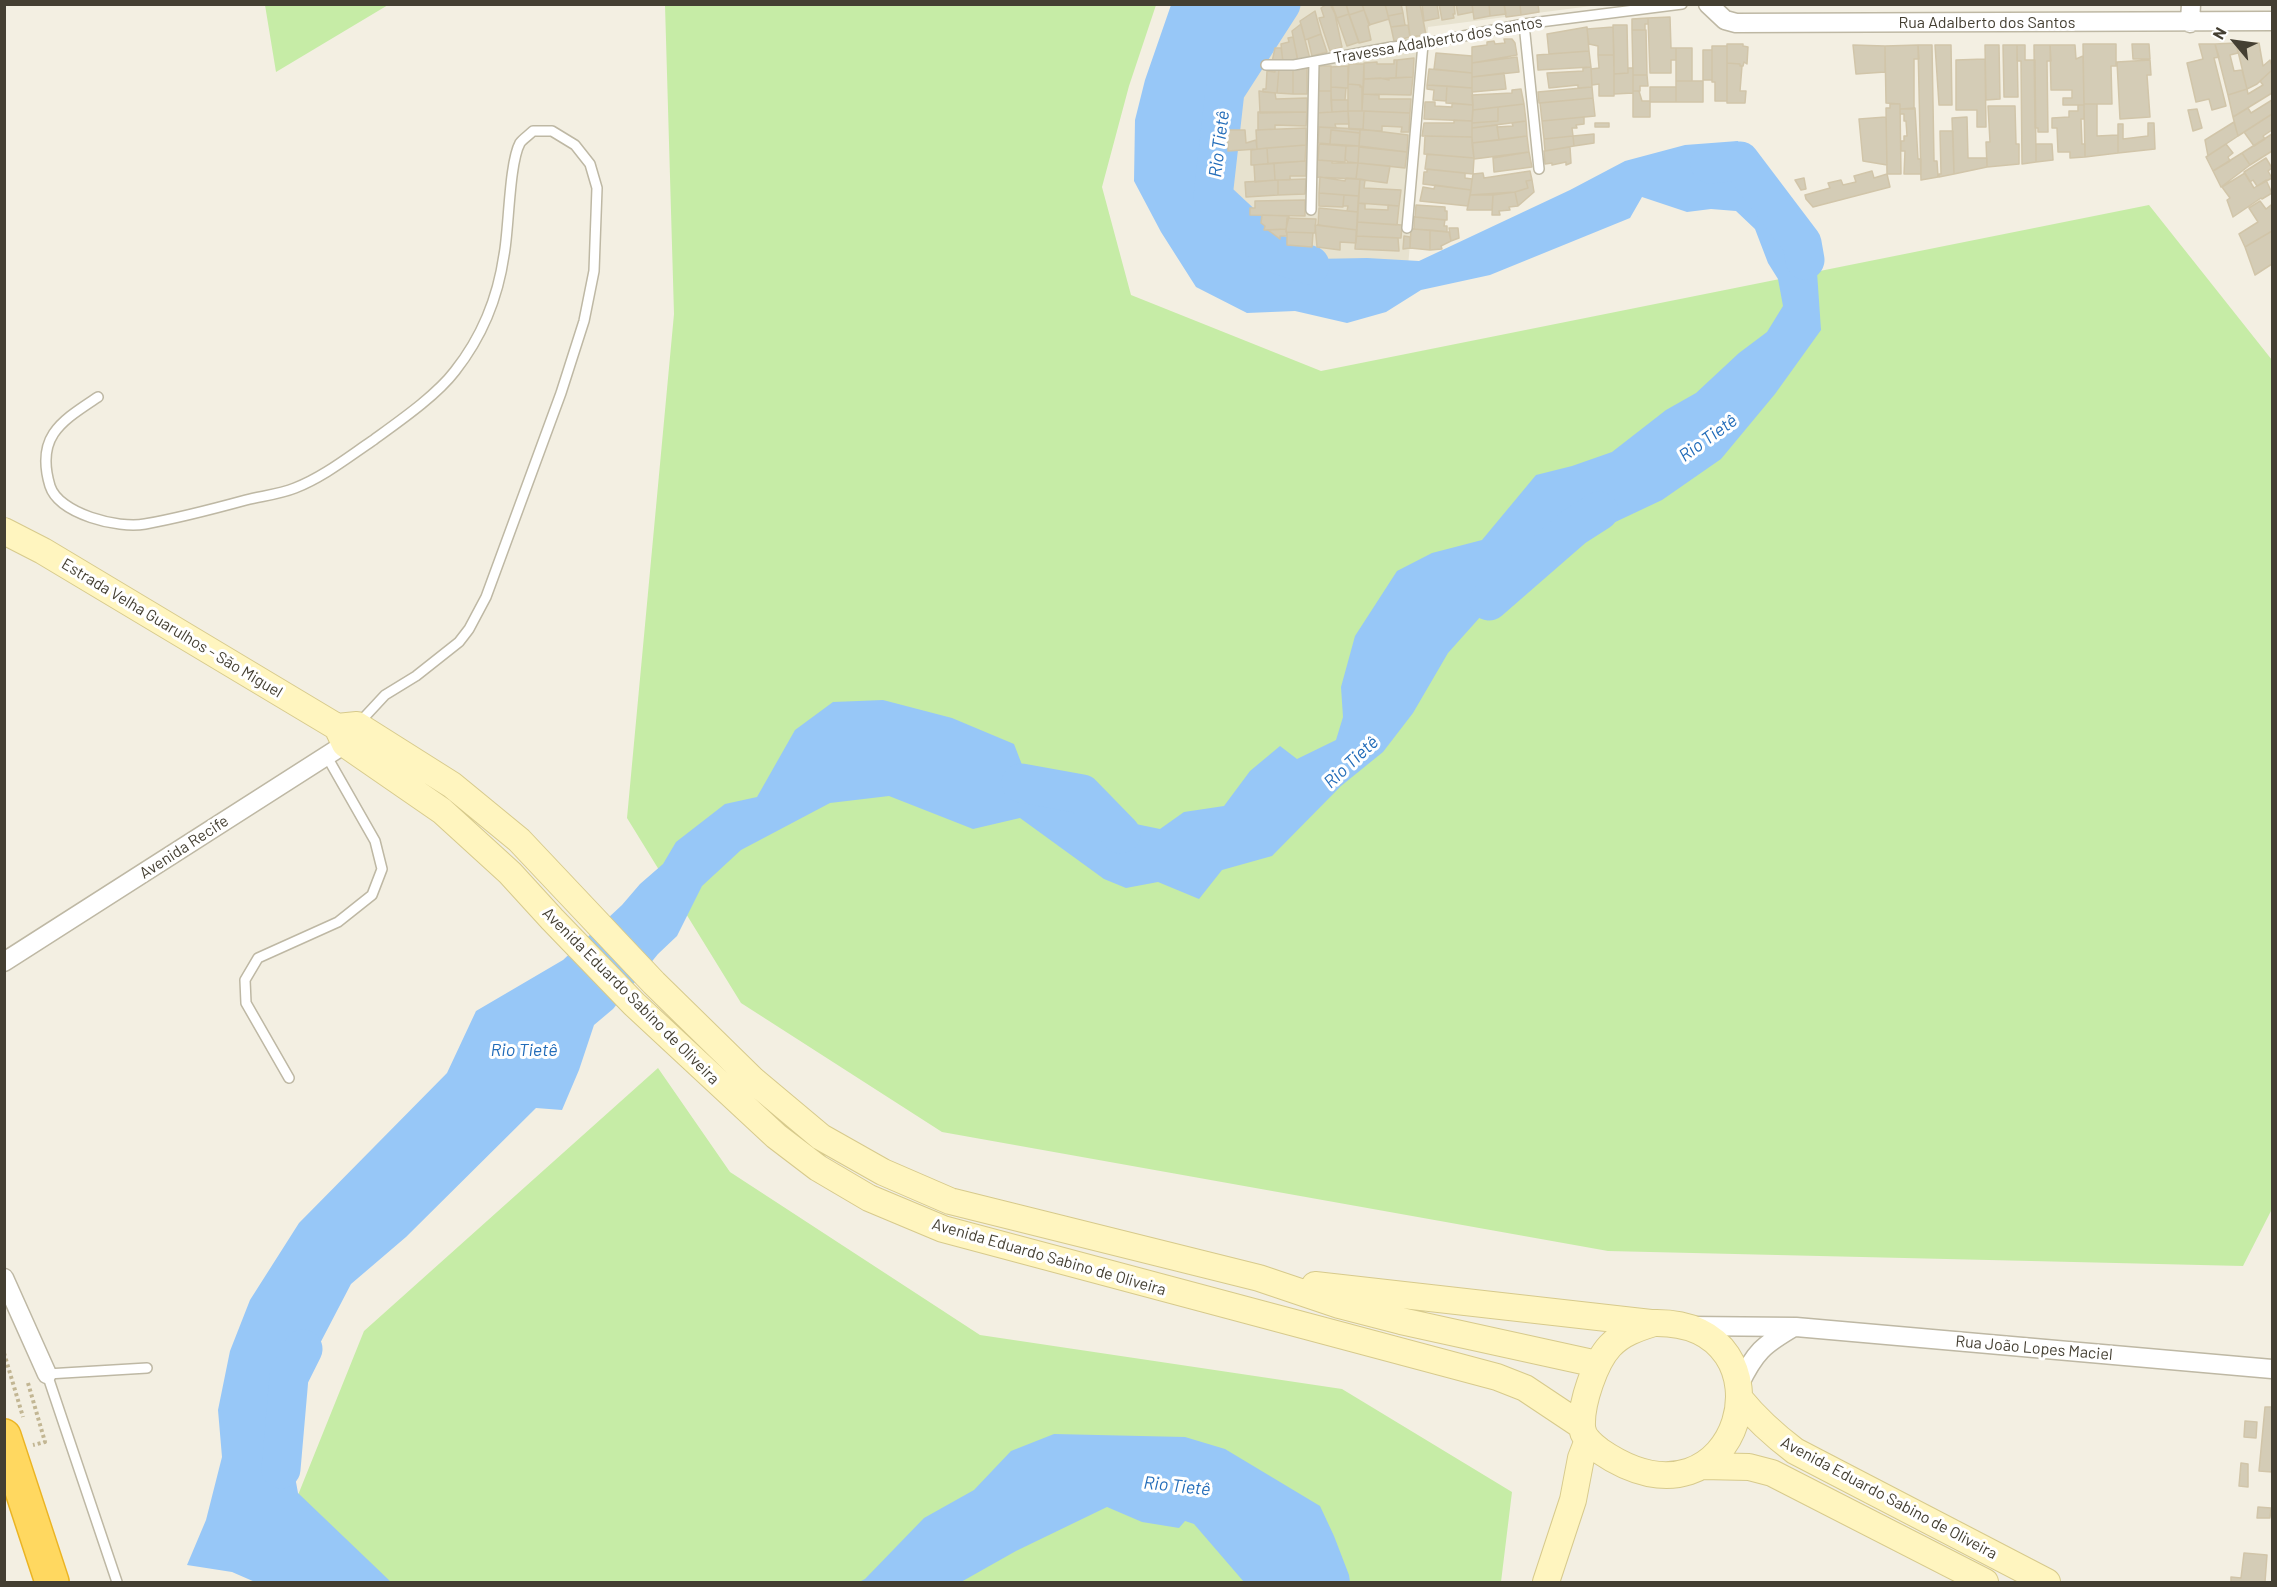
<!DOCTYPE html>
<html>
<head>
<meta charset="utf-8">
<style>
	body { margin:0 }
	#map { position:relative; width:2277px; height:1587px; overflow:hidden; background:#f3efe2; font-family:Barlow,sans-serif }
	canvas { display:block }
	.frame { position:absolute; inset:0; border:6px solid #443f32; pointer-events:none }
	.north { position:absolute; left:2205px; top:12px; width:60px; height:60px; -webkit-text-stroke:4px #fff; paint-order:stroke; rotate:299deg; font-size:16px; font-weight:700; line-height:24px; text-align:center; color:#443f32 }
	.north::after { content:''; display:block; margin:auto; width:21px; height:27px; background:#443f32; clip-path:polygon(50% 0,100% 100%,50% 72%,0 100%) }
</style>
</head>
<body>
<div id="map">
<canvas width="2277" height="1587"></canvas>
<div class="frame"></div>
<div class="north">N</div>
</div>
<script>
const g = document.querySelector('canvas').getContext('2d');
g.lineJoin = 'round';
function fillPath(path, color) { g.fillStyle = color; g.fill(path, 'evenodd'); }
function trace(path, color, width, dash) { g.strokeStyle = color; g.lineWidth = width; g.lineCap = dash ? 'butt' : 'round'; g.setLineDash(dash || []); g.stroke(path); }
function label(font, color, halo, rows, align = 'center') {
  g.font = font + ' Barlow,sans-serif'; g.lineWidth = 6; g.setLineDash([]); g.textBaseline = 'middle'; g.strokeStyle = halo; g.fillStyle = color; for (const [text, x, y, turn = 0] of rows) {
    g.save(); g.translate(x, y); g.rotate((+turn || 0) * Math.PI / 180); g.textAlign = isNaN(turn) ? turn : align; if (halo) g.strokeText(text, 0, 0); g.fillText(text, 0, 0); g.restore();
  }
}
const residential = new Path2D(`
	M1272,5H1599L1428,27L1408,267L1263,257L1189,198L1196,79Z`);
const green = new Path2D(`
	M265,5V4L388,5L276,72Z
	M665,5H1156L1129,86L1102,187L1131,295L1321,371L2149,205L2272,360V1209L2243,1266L1608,1251L942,1132L741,1003L627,818L674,314Z
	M658,1068L730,1172L980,1335L1342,1389L1512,1492L1501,1582H263L364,1331Z`);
const water = new Path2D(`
	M1171,5H1291L1250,52L1227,86L1204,146L1206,187L1224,220L1263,243L1313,259L1367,258L1419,261L1570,190L1625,161L1685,145L1738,141L1747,169L1779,214L1804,228L1817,272L1821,330L1775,394L1721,459L1662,500L1592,533L1536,549L1525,576L1490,606L1448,653L1413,713L1383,752L1341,786L1272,856L1222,870L1199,899L1158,882L1126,888L1104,879L1020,818L973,829L889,796L830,803L741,850L702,886L677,936L658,954L613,1009L594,1025L579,1070L562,1110L536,1108L406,1237L351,1284L315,1353L285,1404L288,1438L298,1493L391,1582H255L232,1572L187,1565L206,1520L222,1457L218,1410L230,1351L250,1300L299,1223L447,1073L476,1011L563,960L622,905L640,884L663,864L676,842L725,804L757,797L795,730L833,702L883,700L952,718L1014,744L1029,783L1059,788L1107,804L1131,823L1160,829L1184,812L1224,806L1250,771L1280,746L1297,759L1336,740L1343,717L1341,687L1355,636L1397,571L1432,553L1482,540L1536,475L1572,466L1612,452L1666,410L1696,393L1739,353L1767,332L1783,306L1778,279L1768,263L1755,229L1736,211L1711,209L1687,212L1642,197L1630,218L1490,275L1421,290L1386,312L1347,323L1295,311L1247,313L1196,287L1161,232L1134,181L1135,120L1145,80Z
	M1054,1434L1185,1437L1225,1449L1320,1506L1334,1536L1349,1575L1350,1582H1244L1194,1524L1185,1521L1179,1528L1142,1522L1107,1507L1016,1551L961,1582H859L865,1579L924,1518L974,1490L1011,1451Z`);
const river = new Path2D(`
	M1281,4L1225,91L1213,197L1273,253L1310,265
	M1710,164L1740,161L1802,243L1805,260
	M1489,601L1574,527L1599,511
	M1021,783L1082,794L1121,834
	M281,1469L289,1377L303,1349`);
const building = new Path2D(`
	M1327,4H1330L1335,14L1342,47L1330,51L1319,18L1324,17L1321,8Z
	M1346,4L1349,14L1337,18L1332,5Z
	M1346,4H1362L1364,10L1349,15Z
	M1362,4H1385L1389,19L1369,25Z
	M1385,4H1401L1403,13L1388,16Z
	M1406,4H1420L1426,35L1410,37Z
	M1422,4H1437L1439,18L1424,21Z
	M1439,4H1454L1455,14H1453L1454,18L1442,20Z
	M1456,4H1472L1473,12L1458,15Z
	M1472,4H1489L1490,16L1474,19Z
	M1489,4H1504L1506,14L1490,16Z
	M1504,4H1520L1521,15L1506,17Z
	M1520,4H1538L1539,12L1521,15Z
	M1364,10L1370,25L1368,26L1371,40L1359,43L1349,15Z
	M1315,11L1321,34L1305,40L1300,21Z
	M1403,13L1405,25L1391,27L1388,16Z
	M1349,14L1359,42L1347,46L1337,18Z
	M1670,17L1671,48H1676V60H1671V73H1650L1648,18Z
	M1648,18V24H1645V30H1632V19Z
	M1301,24L1310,59L1298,62L1292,31Z
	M1408,25L1410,37L1394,41L1391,27Z
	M1613,25H1627L1628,73L1614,74Z
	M1587,27L1589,51L1549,54L1547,34Z
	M1613,27L1614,55H1598V46L1589,44L1587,29Z
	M1632,30H1646L1647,75H1633Z
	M1321,34L1327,52L1312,56L1308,39Z
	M1293,37L1298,61L1283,63L1281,44L1289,42L1288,38Z
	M1504,39H1512L1515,43L1517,55L1472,63V47L1487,45V42L1494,41L1495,44L1505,43Z
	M2236,43H2259L2263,66L2270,60L2272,66V70L2257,84L2247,89Z
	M2236,43L2238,53L2230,55L2234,71L2242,70L2247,89L2228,95L2215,44Z
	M1727,44H1743V46L1748,47L1747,64L1744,62L1743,66H1740V64L1727,63Z
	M2083,44H2116V66H2111L2112,104H2084Z
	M2132,44H2149L2150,59H2133Z
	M2199,44H2215L2219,57L2214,58L2226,106L2212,110L2209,99L2196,102L2187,63L2203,59Z
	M1853,45L1885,46V72L1856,74Z
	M1918,45L1919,59H1914V109H1900V104L1886,103L1885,46Z
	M1918,45H1932L1934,161H1937L1938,177L1921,180Z
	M1935,45H1951L1952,105H1939Z
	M1985,45H1999L2000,99L1986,100Z
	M2003,45H2017L2018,97H2004Z
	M2017,45H2025V60H2035L2036,162L2022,164L2021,61H2017Z
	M2034,45H2050L2051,61H2047L2048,132H2038V128H2035Z
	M2050,45H2075L2076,59L2083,56L2084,105H2063V98H2072V90H2051Z
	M1712,46H1727V101H1715V82H1712Z
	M1275,48H1281L1283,61L1272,62Z
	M1676,48H1692V81H1676Z
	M1703,50H1712V80H1703Z
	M1589,51L1591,67L1538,70L1537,55Z
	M1436,53L1472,56V73L1434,69Z
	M1598,55H1614V96H1599V84L1592,85L1591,69L1599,68Z
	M1517,57L1519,72L1472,77V63Z
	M1414,58L1413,77L1396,78L1397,60Z
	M1985,59L1986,127H1977V110H1956V60Z
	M1394,60H1397L1396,78L1364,79V63L1377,62V64H1394Z
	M2150,60L2151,75H2147L2150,117L2120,119L2117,62Z
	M1727,63L1740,64V66H1742L1740,91H1746L1745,103H1727Z
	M1349,64H1364L1363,87H1360V85L1348,84Z
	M1317,66H1331V91H1316Z
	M1348,66V88L1331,87V67Z
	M1293,67L1307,68V94H1293Z
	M1591,67L1592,87L1578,88V85L1549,88L1547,73L1583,71V68Z
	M1275,68H1279L1277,93L1263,92V89H1266L1267,71L1275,72Z
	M1279,68H1293V94L1277,93Z
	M1628,68H1633V93L1614,94V74L1628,73Z
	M1429,69L1472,73V88L1427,85Z
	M2272,70V93L2233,117L2228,95L2247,89L2248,94L2263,85L2260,81Z
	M1504,73L1506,89L1472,92V77Z
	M1633,75H1647L1648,86H1640V91H1633Z
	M1413,77L1411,95L1363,94L1364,79L1380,78L1389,80V78Z
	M1676,81H1703V102H1676Z
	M1348,84L1360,85L1362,87V111H1348Z
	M1427,85L1447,86L1446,101L1433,100L1434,90L1427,89Z
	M1447,86L1472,88L1473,105L1446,103Z
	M1331,87L1346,88L1345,100H1331Z
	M1592,87L1593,98L1539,103L1538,92Z
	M1650,87H1676V102H1650Z
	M1521,89L1524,104L1473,110L1472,95L1512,93V90Z
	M1259,91L1275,93L1276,99L1307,98V112L1260,113Z
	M1315,91H1331L1332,112L1316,113Z
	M1633,91H1639L1642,101H1650V117H1633Z
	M1363,94L1379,95V99H1411L1410,113L1362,111Z
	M1593,98L1595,116L1542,121L1540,103Z
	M1331,100H1348V111L1332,112Z
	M2272,100V114L2238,136L2233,117L2248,108L2251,113Z
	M1425,102H1435V106L1452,107V103L1473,105L1472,121L1424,119Z
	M1524,104L1526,121L1472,128V123L1498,121V107Z
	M1890,104H1900L1901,174H1887L1886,108H1890Z
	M2084,104H2097V136L2118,135V153L2085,157Z
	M2078,105H2084V119H2081L2082,144H2085V157L2070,158V152H2058L2057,128H2052V118L2069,117V111H2078Z
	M1988,106H2015L2016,144H2019V164L1987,167L1986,142H1990Z
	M1498,107V121L1472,123L1473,110Z
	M1915,108L1918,159H1921V174H1904L1905,151H1901V141H1904V136H1907L1906,121H1904V114H1900V109Z
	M2197,109L2202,128L2193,131L2188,110Z
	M1348,111L1349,124H1335L1336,128L1316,127V113Z
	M1348,111H1364L1363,130L1349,129Z
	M1364,111L1410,113L1409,132H1401L1402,127L1382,126V131L1363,130Z
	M1258,112H1307L1306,126L1275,125V129L1258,130Z
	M2272,114V130L2263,136L2265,139L2254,146L2244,132Z
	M1584,117V124L1576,125L1577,128H1572L1573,136L1544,139L1542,121Z
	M1886,117L1887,165L1863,161L1859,119Z
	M1967,117L1968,158H1987V167L1954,174L1952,118Z
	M1454,120L1472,121V137L1422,136L1424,123H1454Z
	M1526,121L1527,136L1499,140L1497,127L1513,126L1512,123Z
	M2234,122L2238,136L2208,156L2205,140Z
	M1595,123H1609V127H1595Z
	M2148,123H2154L2155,149L2118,153V124H2123V139L2148,136Z
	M1497,125L1499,140L1472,143V128Z
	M1319,127L1360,129V133L1331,130L1330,144L1318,143Z
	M1306,128V145L1257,149L1256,130Z
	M1360,129L1408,135L1407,152L1359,146Z
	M1227,130H1245L1246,143L1256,140L1257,149L1228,151Z
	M1331,130L1360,133L1359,146L1330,144Z
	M1940,131H1953L1954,174L1939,177V174H1941Z
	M1594,134V143L1574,146L1573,136Z
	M2272,134V151L2250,165L2242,153Z
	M1425,136L1472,137L1474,158L1424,154Z
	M1527,136L1529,152L1474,159L1472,143Z
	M1573,136L1574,146L1545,151L1544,139Z
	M1319,144L1346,146L1345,162L1318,160Z
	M2036,144H2052L2053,160L2036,162Z
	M2226,144L2233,153L2228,157L2230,161L2213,171L2206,157Z
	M1306,145L1305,161L1268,164L1267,148Z
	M1346,146H1359L1358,163L1348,162L1345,159Z
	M1359,147L1407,152L1405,168L1358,163Z
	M1570,147L1571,163L1566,165V162L1552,165V163L1545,164L1544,151Z
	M1267,148L1268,164L1251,165V150Z
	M1529,152L1532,167L1494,172L1493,158Z
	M2242,153L2250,165L2221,187L2213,171Z
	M1427,154L1474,158L1473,174L1425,169Z
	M2266,158L2272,168L2268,171L2272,178L2257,186L2253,180L2250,182L2244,172Z
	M1316,160L1332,161V163H1358L1356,179L1316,177Z
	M1306,161V176H1290V180H1275L1274,163Z
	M1274,163L1275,180L1255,182L1254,165Z
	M1358,163L1390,166L1387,183L1356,179Z
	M1427,169L1465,173V178L1472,179L1471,190L1423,184L1424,172H1427Z
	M1530,171L1532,180L1526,181L1528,188L1515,192L1470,195L1473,174L1483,173L1484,178Z
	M1872,171L1874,178L1887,174L1890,187L1813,207L1806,199L1805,195L1830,188L1828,183L1841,180L1843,185L1856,182L1854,176Z
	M2245,173L2254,188L2266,180L2272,193L2262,199L2261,198L2233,217L2227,200L2230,198L2222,187Z
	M1320,177L1345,181L1346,178L1360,179L1359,196L1319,193Z
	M1804,178L1806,189L1801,190L1795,180Z
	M1306,179L1305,194L1278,195V180Z
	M1360,179L1365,180L1364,188L1401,190L1399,206L1358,203Z
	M1278,180V195L1246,197L1245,182Z
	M1532,180L1534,192L1518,206L1515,192L1528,188L1526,181Z
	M1435,185L1471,190L1468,206L1420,201L1423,187L1434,189Z
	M1515,192L1518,206L1509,207L1510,210L1499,211L1500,215H1492L1493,195Z
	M1319,193L1344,195L1343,207L1319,206Z
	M1344,195L1359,196L1358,212L1347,211L1348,206H1343Z
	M1470,195H1493L1492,210H1467Z
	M1305,200V216L1250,215V208H1255V201Z
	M2260,201L2266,209L2271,205L2272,207V231L2245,247L2239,234L2258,222L2249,208Z
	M1358,203L1365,204V209L1388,210V205L1399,206L1397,225L1357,222Z
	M1416,205L1445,207V211H1447V220L1415,217Z
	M1319,208L1358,212L1357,230L1318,225Z
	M1262,215L1289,216L1286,229L1264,230L1265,226L1261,223Z
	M1414,217L1445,220L1444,226H1447V232L1414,229Z
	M1287,218L1316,219L1315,233L1286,232Z
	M1357,222L1402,225L1401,238L1356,236Z
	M1315,225L1357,230L1356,243L1340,242V250L1317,247Z
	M1449,228H1458L1459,238L1451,241Z
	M1286,229L1287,236H1280V239L1268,230Z
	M1411,229L1430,230V250L1410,248Z
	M1430,230L1449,232L1451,241L1441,246L1442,249L1430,250Z
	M2272,231V264L2255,275L2245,247Z
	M1287,232L1313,233L1312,247L1287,245Z
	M1356,236L1398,238L1399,251L1355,249Z
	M1404,236L1410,237V248L1403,249Z
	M2265,1407H2272V1472L2259,1471Z
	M2245,1421L2257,1422L2256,1438L2244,1437Z
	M2241,1463L2248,1464V1487L2239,1486Z
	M2258,1507L2271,1508L2270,1518H2257Z
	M2244,1553L2267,1555L2265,1582H2231V1577L2241,1578Z`);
const path = new Path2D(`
	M4,1353L23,1417
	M28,1383L45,1442L33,1445`);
const lane = new Path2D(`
	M1524,24L1539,169
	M1266,65H1294L1392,47L1423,44L1524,24L1682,4
	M1311,210L1314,62
	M1407,228L1423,44
	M98,397C62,421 35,436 50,486C59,514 118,529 145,524C179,518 213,509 246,500C262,496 280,494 295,488C323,477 347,458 372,441C398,422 436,396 455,371C481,338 498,297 504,255C509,230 509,163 520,143C523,139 529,135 533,131H552L575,145L590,164L597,188L594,271L584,321L561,393L486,597L469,629L459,642L416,676L385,695L358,724
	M289,1078L246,1003L245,980L258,958L338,922L372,895L382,869L375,841L326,755
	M117,1582L47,1374L147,1368`);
const street = new Path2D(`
	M1708,4L1725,20L1736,23L2272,21
	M2190,23L2191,4
	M4,962L345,744L351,734
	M4,1278L47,1374
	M1688,1326L1796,1327L2272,1369
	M1739,1385C1755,1352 1763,1345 1794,1327`);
const secondary = new Path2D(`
	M4,531L43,551L337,727L345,744L442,811L510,873L552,919L634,1004L776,1136L818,1168L869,1198L943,1229L1497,1377L1525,1388L1582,1426
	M337,727L357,725L452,785L519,840L654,983L753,1080L821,1137L883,1172L950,1201L1259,1278L1339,1305L1401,1321L1597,1364
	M1315,1285L1651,1323
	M1654,1323C1800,1320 1742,1548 1600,1451C1592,1445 1582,1437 1582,1426C1581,1403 1595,1362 1610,1346C1622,1333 1638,1328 1654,1323Z
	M1740,1399C1757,1420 1774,1435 1795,1451L2047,1582
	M1702,1466L1749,1467L1772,1473L1985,1582
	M1546,1582L1573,1500L1581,1458L1588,1440`);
const highway = new Path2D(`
	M4,1436L52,1582`);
const streetNames = [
	["Rua Adalberto dos Santos",1987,23],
	["Travessa Adalberto dos Santos",1438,40,-10],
	["Estrada Velha Guarulhos - São Miguel",172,628,31],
	["Avenida Recife",184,847,-33],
	["Avenida Eduardo Sabino de Oliveira",631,996,45],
	["Avenida Eduardo Sabino de Oliveira",1049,1257,16],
	["Rua João Lopes Maciel",2034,1348,5],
	["Avenida Eduardo Sabino de Oliveira",1889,1498,28]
];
const waterNames = [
	["Rio Tietê",1219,144,-83],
	["Rio Tietê",1708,438,-36],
	["Rio Tietê",1351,762,-43],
	["Rio Tietê",524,1050],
	["Rio Tietê",1177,1486,6]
];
fillPath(residential, '#e7e2cf');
fillPath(green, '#c6eca6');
fillPath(water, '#97c7f7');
trace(river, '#97c7f7', 39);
fillPath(building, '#d4ccb6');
trace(building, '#d1c5a9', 1.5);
trace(lane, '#beb8a4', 12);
trace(street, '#beb8a4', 21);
trace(secondary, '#d7ca8c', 28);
trace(highway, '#ebb423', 36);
trace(path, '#c2b693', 4, [3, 3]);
trace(lane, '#fff', 9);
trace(street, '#fff', 18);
trace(secondary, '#fff5bf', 26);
trace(highway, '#ffd860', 33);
label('16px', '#443f32', '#fff', streetNames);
label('italic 18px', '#226cb9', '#fff', waterNames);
</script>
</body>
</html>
